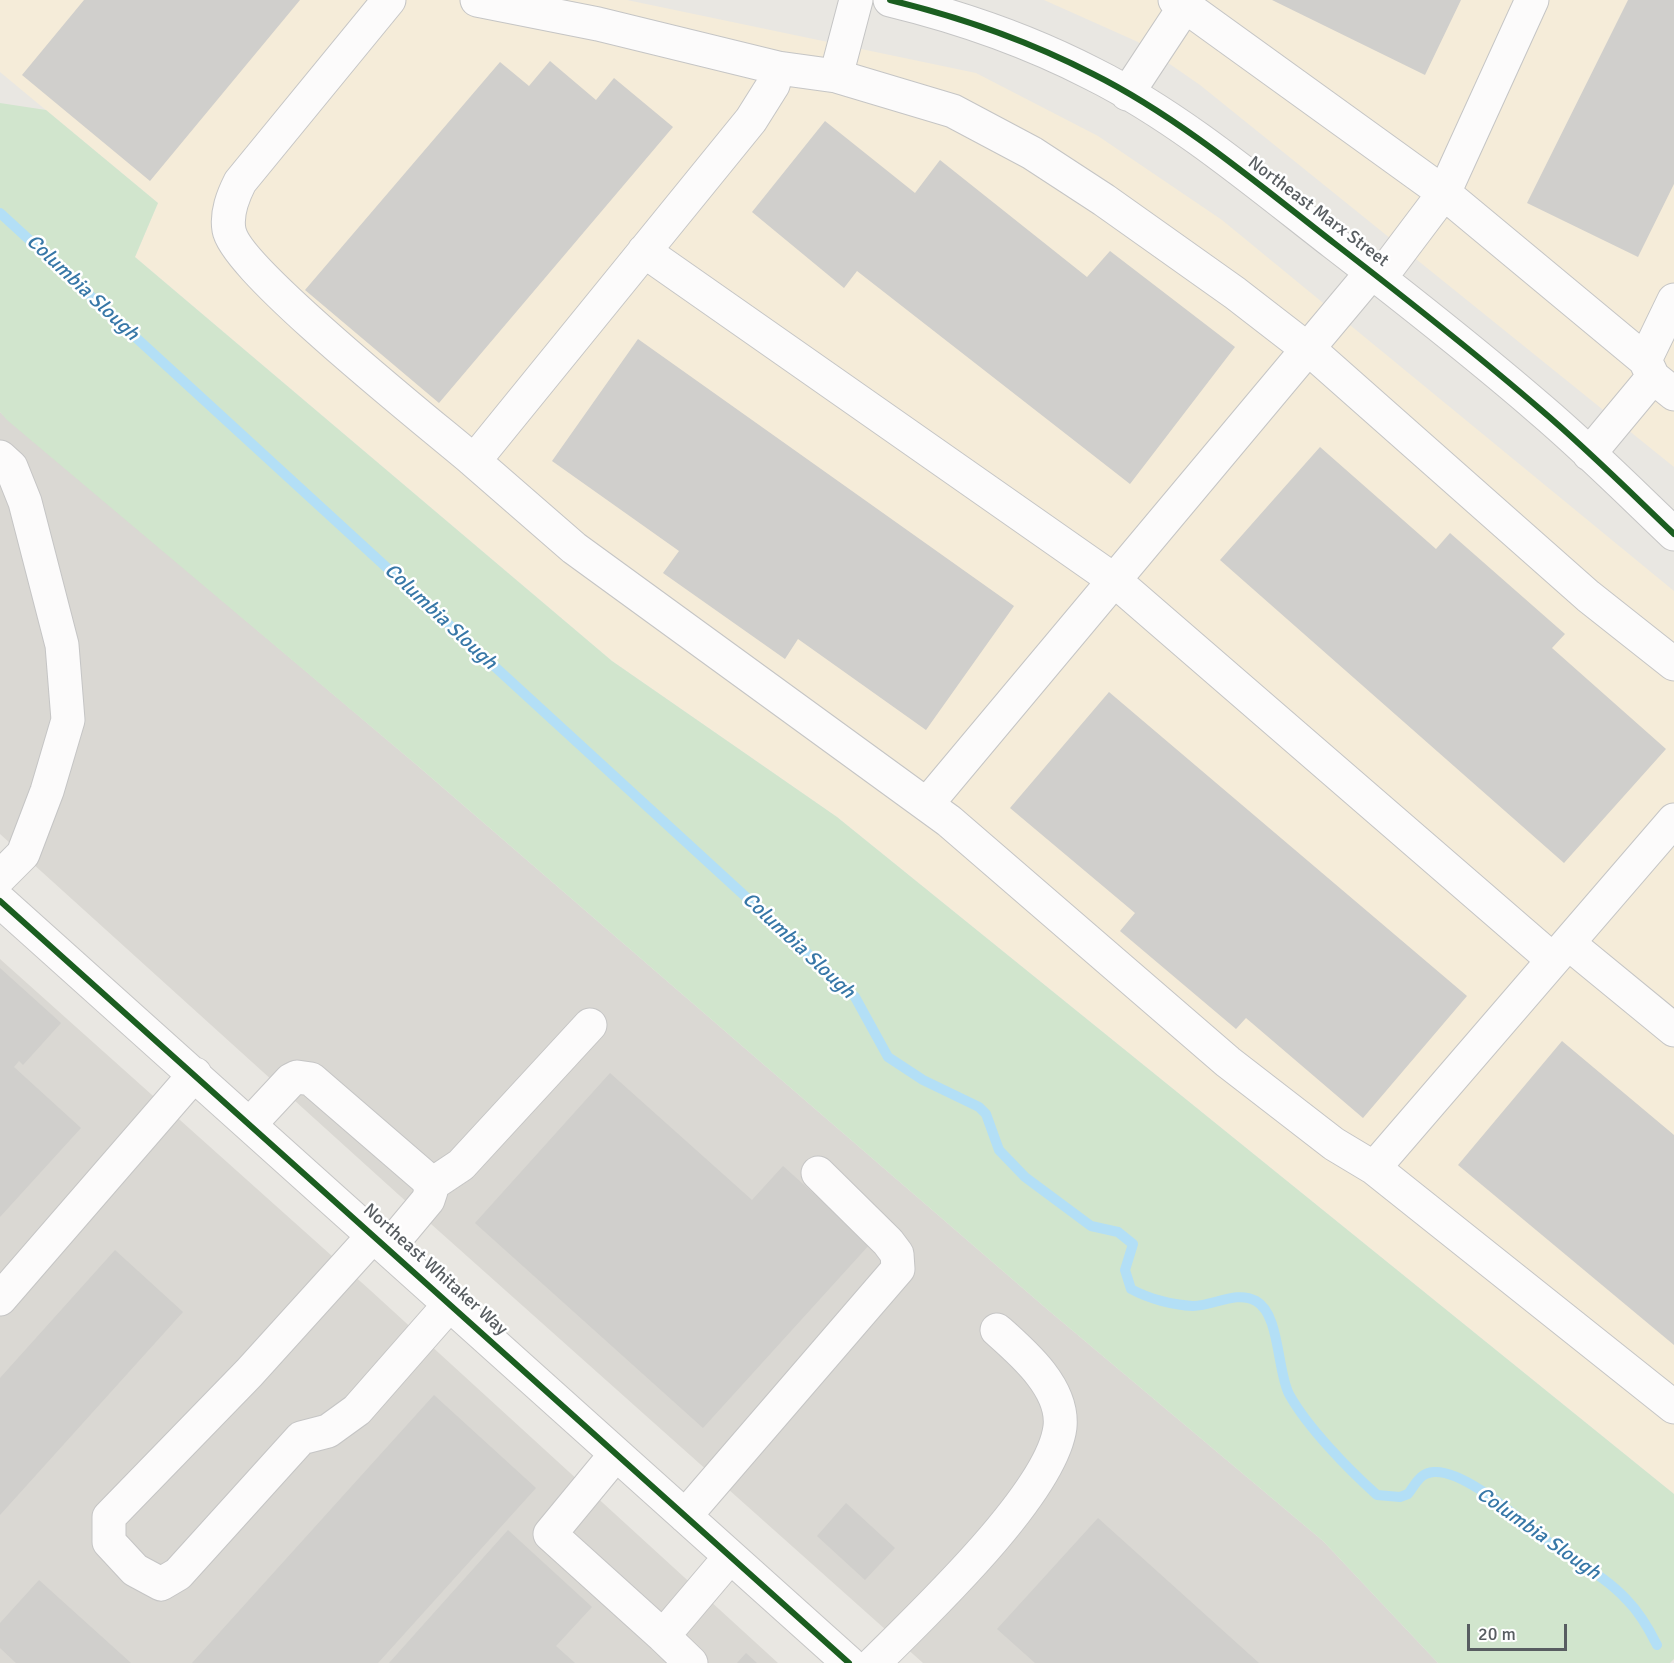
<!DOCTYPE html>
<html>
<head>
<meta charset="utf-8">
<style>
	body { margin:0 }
	#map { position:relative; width:1674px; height:1663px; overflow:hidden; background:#e9e7e2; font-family:Signika,sans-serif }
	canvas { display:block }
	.scale { position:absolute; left:1467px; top:1624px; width:100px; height:27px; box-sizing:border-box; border:3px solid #585d61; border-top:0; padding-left:8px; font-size:18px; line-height:21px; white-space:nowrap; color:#585d61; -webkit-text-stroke:4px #fff; paint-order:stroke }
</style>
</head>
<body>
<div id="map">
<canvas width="1674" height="1663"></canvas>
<div class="scale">20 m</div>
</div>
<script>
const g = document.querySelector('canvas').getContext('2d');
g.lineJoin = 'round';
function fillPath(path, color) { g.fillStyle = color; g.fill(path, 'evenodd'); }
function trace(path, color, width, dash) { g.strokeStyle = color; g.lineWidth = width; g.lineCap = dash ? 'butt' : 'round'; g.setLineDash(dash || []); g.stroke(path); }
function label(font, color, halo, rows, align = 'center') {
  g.font = font + ' Signika,sans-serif'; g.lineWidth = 5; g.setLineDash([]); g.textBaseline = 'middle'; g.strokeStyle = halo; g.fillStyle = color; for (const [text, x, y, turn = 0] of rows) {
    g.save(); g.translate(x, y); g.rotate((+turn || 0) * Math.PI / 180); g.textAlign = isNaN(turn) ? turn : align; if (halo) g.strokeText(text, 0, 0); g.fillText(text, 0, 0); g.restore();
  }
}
const commercial = new Path2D(`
	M0,0H627L976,73L1098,136L1222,220L1674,591V1494L837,817L612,661L135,257L158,203L0,72Z
	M1044,0H1674V467L1200,85L1138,42Z`);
const industrial = new Path2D(`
	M0,412L419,767L1048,1310L1323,1541L1438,1663H923L431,1224L0,834Z
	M0,959L370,1290L778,1663H0Z`);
const green = new Path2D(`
	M0,103L46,110L158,203L135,257L612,661L837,817L1674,1494V1659L1670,1663H1438L1323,1541L1048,1310L419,767L7,420L0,412Z`);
const stream = new Path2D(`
	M0,213L855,997L888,1057L923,1080L979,1107L986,1114L999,1150L1025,1177L1091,1226L1118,1232L1133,1244L1125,1270L1131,1289C1149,1299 1173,1305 1193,1306C1214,1306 1236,1290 1256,1301C1280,1314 1277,1371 1289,1394C1307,1427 1349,1470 1377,1495L1400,1497L1408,1494C1416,1484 1419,1473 1434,1472C1467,1470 1524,1524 1550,1543C1576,1562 1605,1576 1627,1600C1640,1613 1649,1629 1657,1645`);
const building = new Path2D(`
	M84,0H300L150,181L22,75Z
	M1272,0H1461L1425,75Z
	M1628,0H1674V184L1638,257L1527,203Z
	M550,61L596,100L614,78L673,127L439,403L305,290L500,62L529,86Z
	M825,121L915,193L940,160L1087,277L1110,251L1235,347L1130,484L857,271L844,288L752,212Z
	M638,339L1014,606L926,730L798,639L785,659L663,573L679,551L552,461Z
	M1320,447L1436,549L1450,533L1565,634L1552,648L1666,749L1564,863L1220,560Z
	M1109,692L1467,996L1363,1118L1246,1018L1236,1029L1120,931L1135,913L1010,808Z
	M0,968L61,1023L23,1065L19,1061L14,1067L81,1128L0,1217Z
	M1562,1041L1674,1135V1345L1458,1165Z
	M610,1073L752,1200L783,1166L870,1244L703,1428L475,1223Z
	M115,1250L183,1312L0,1515V1378Z
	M434,1395L536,1488L378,1663H192Z
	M846,1503L895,1548L865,1580L817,1536Z
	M1098,1518L1259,1663H1035L997,1629Z
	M508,1530L592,1607L556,1646L575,1663H389Z
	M39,1580L131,1663H16L0,1648V1623Z
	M746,1653L757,1663H737Z`);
const minor = new Path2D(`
	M389,0L240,182C233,196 226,213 229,230C236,270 433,426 474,461
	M477,0L598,24L778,68
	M856,0L836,76L778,68L773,85L751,120L474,461L574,548L949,821L1228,1062L1334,1144L1374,1168
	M890,0C960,17 1029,41 1093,74C1179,117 1258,184 1334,243C1404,297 1473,351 1540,409C1586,448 1630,492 1674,534
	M1188,0L1185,6L1444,193L1532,0
	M836,76L953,111L1032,153L1104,200L1235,293L1319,358L1588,596L1674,664
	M1127,94L1185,6L1175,0
	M644,251L1114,580L1553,960
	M1380,278L1444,193L1645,360L1653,377
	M1645,360L1674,300
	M1589,454L1653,377L1674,394
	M0,457L11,467L25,502L62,645L68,720L47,791L23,854L0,877
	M927,804L1372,272
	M1674,820L1374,1168L1674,1407
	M0,901L849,1663
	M1568,943L1674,1030
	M250,1124L291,1080L297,1077L311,1079L428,1180L431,1191L428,1200L388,1248
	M431,1185L461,1165L590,1025
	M374,1235L249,1373L109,1517V1542L135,1570L161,1584L178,1574L301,1438L328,1431L357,1410L450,1304
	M0,1299L195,1074
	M616,1454L550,1534L663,1636
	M685,1516L898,1269L897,1254L888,1242L818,1173
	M691,1663L663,1636L730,1557
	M874,1663C922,1615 1052,1493 1060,1427C1064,1388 1023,1353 997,1330`);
const cycleway = new Path2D(`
	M890,0C960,17 1029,41 1093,74C1179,117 1258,184 1334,243C1404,297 1473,351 1540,409C1586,448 1630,492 1674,534
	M0,901L849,1663`);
const streetNames = [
	["Northeast Marx Street",1318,212,37],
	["Northeast Whitaker Way",435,1270,42]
];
const waterNames = [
	["Columbia Slough",82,288,43],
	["Columbia Slough",440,617,43],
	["Columbia Slough",798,946,43],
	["Columbia Slough",1538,1534,35]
];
fillPath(commercial, '#f5ecd9');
fillPath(industrial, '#dad8d3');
fillPath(green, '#d1e5cd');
trace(stream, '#b3dff6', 10);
fillPath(building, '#d0cfcc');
trace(minor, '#c5c5c5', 35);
trace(minor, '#fcfbfb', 33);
trace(cycleway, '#1b5e20', 6);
label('18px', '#585d61', '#fff', streetNames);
label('italic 20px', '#3777a7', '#fff', waterNames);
</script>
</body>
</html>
